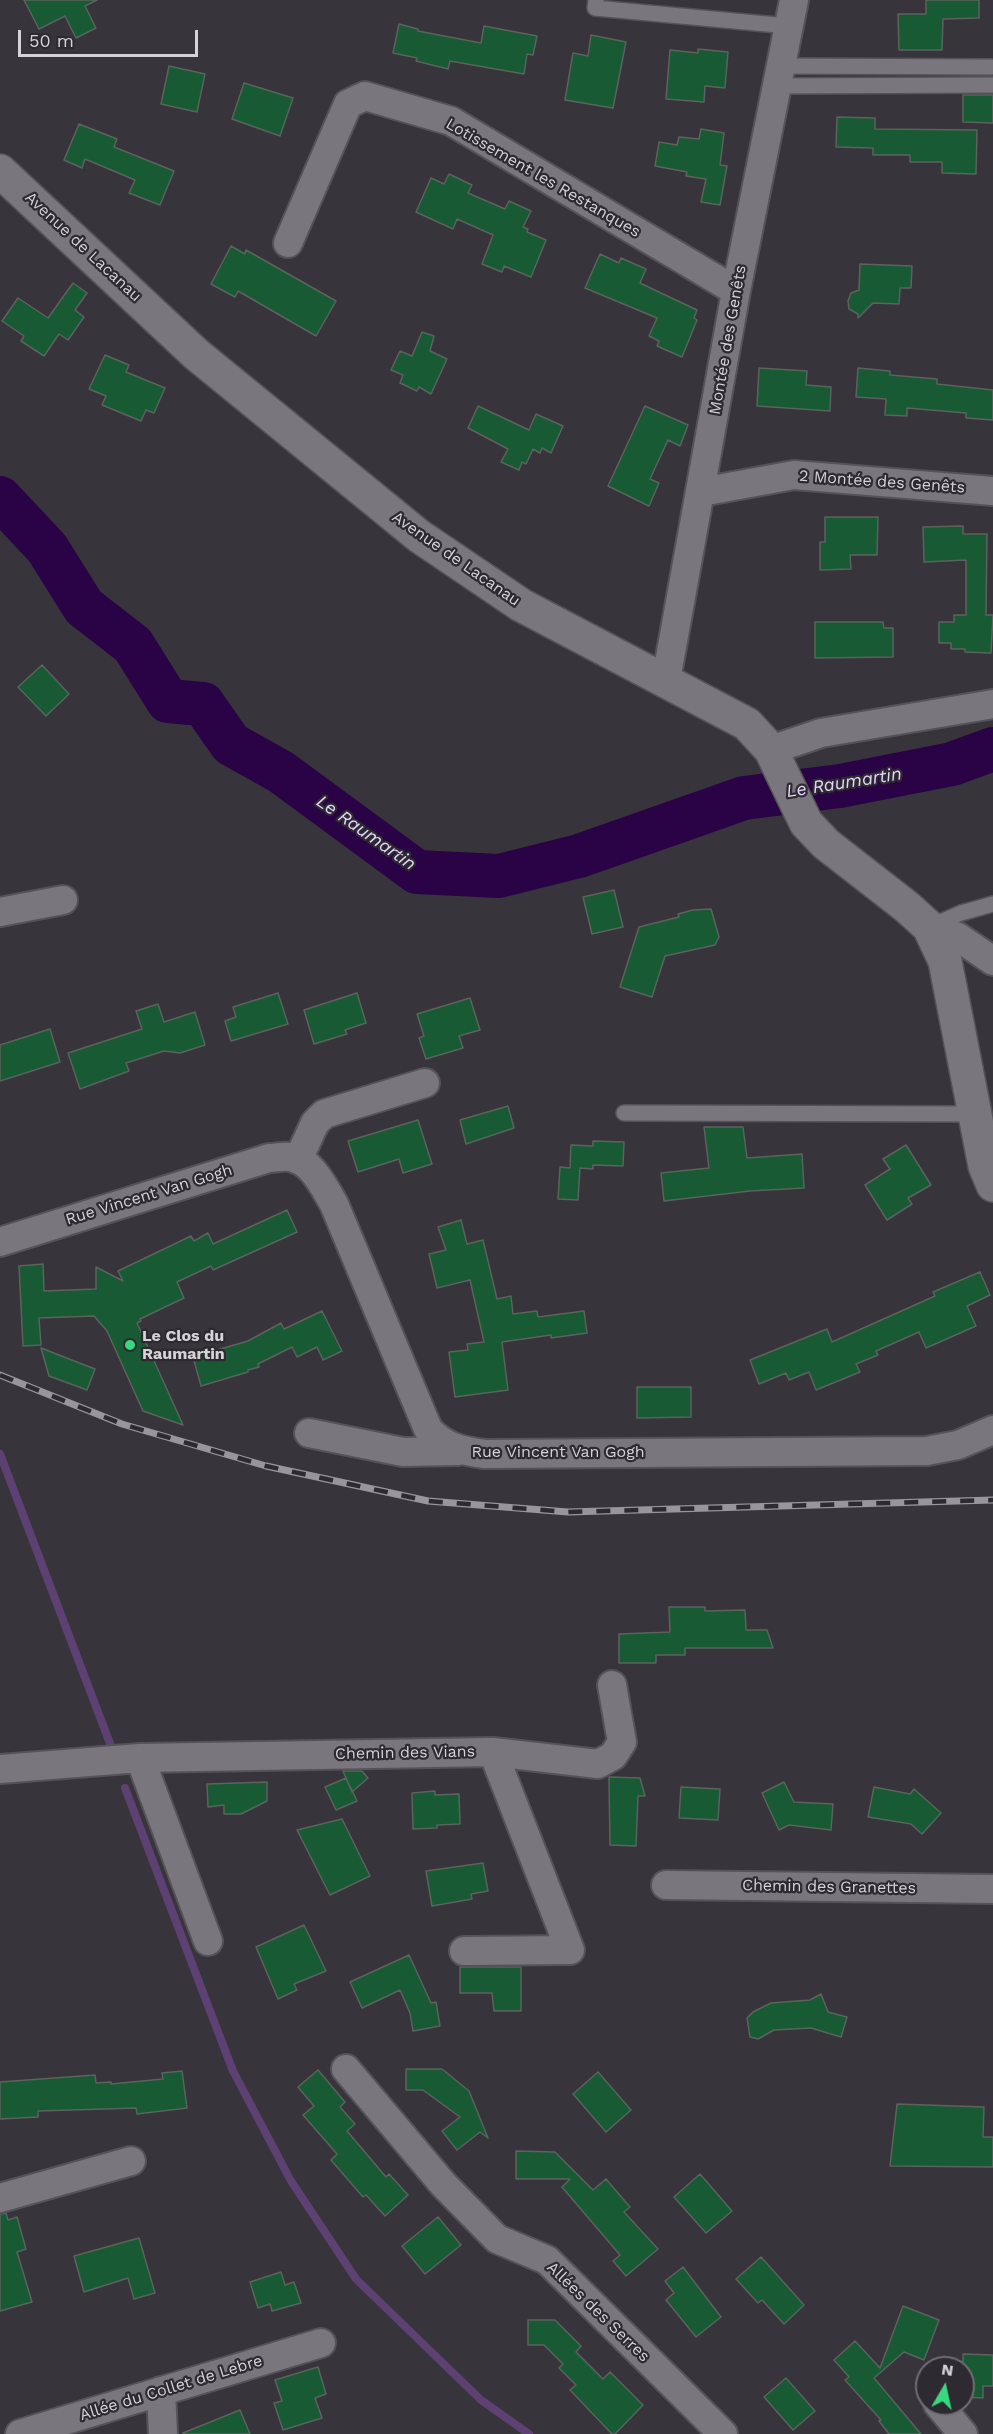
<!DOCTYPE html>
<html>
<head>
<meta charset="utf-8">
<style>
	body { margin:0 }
	#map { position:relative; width:993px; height:2434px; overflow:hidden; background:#37343b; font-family:"Work Sans",sans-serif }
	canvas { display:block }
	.north { position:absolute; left:915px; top:2356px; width:60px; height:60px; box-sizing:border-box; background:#2d2a31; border:2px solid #706e74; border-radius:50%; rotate:9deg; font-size:16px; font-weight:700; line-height:24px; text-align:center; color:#d5d3d8 }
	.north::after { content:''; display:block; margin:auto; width:21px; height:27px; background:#38d880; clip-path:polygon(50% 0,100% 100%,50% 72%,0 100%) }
	.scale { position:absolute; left:18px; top:30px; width:180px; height:27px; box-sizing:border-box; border:3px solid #d5d3d8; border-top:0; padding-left:8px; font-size:18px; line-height:21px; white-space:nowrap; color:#d5d3d8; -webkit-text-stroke:4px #2d2a31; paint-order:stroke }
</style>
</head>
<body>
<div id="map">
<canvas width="993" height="2434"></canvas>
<div class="north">N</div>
<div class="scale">50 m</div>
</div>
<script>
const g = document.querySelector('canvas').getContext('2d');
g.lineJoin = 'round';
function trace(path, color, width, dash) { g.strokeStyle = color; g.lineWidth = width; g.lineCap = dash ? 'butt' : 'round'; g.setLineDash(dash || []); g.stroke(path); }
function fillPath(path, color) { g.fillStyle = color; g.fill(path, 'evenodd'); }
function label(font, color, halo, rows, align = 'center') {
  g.font = font + ' "Work Sans",sans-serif'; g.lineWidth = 4.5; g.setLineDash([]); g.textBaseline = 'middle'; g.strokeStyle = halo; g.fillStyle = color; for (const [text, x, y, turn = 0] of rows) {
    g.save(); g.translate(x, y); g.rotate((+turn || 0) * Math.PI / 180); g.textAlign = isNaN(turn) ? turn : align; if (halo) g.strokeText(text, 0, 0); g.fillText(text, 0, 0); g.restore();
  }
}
const stream = new Path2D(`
	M0,1454L114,1754
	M125,1788L233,2071L291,2181L356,2279L481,2400L529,2434`);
const river = new Path2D(`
	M0,498L47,548L84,607L133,645L168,701L203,704L231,744L281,772L417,872L499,876L579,856L744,798L840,786L952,764L993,749`);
const building = new Path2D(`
	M24,0H97L85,6L96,28L76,38L65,16L39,29Z
	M926,0H979V18L943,19L942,50H899L898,14H926Z
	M399,24L418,29V31L481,43L484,26L537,36L533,55L527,54L524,74L450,61L448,69L416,61L417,58L393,53Z
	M591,35L626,42L613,108L565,100L573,53L588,56Z
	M698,49L728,52L725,88L705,86L704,102L666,99L670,50L698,53Z
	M169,66L205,74L197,112L161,104Z
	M244,83L293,98L280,136L232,119Z
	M963,95H993V123L963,122Z
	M837,117L875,118V129L977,130L976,174L942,173V162H910V155H873V148L836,147Z
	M79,124L117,139L114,147L174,171L160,205L129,193L135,180L85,159L82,168L64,160Z
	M701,129L724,133L720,165L727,166L720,205L701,202L706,179L686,176L687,172L655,166L659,142L677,145L679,137L699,139Z
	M449,174L472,185L468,193L505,209L509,201L531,211L523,227L528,229L527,232L546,240L531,277L504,266L502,272L482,264L493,235L457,219L453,229L416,212L431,178L444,184Z
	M231,246L245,254L246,250L336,301L316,336L238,291L235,297L211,284Z
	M600,254L619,263L621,258L646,269L640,283L697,310L694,318L697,320L682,357L657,346L659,341L649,336L657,318L585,288Z
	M860,264L912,266L911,288H900L899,304L873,303L858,318V314L849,309L848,301L851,293L859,290Z
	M73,283L87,293L75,310L84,317L68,340L59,334L44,356L21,341L24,336L2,321L18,298L48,318Z
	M422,332L434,336L430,351L447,359L431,394L419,387L417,391L400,383L403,375L391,370L400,351L412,356Z
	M105,355L129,365L126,372L165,388L154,413L146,410L141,421L102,405L106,396L89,389Z
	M759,368L807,371L806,385L831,387L830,411L757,406Z
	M858,368L890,371V375L937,379V384L993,390V420L966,418V413L907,408V416L885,415L886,399L856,397Z
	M478,406L529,430L536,414L563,426L551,453L542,448L540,453L533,449L526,464L522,462L519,470L501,462L508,449L468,428Z
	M645,406L688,425L680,446L668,440L650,479L659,483L649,506L608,486Z
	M825,517H878L877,555H850L851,569L820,570V542H825Z
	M963,526V534H987L986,615H993L991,653L965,652V649H951V643H939V622H954V615H966V560L924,562L923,527Z
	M815,622H883L884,628H893V657L815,658Z
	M42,665L69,694L46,716L18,687Z
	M614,890L623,927L592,934L583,897Z
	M711,909L719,937L715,945L665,956L652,997L620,987L639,927L679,917L678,914L693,910Z
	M278,993L288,1024L231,1041L225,1021L236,1017L233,1007Z
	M357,993L366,1023L345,1030L347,1034L314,1044L304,1010Z
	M470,998L480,1030L459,1036L463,1048L426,1059L419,1038L424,1036L417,1014Z
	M158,1004L164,1022L195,1012L205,1045L180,1053L164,1051L126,1063L129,1071L80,1089L68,1053L142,1029L136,1011Z
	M50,1029L60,1062L0,1081V1045Z
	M508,1106L514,1128L466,1144L460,1120Z
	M418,1120L432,1164L403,1173L399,1159L358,1172L348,1141Z
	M704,1127H743L747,1158L802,1154L804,1188L750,1191L664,1201L661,1173L709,1168Z
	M593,1141L624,1142L623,1166L593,1165V1169L580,1168L578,1200L558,1199L560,1167L570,1168L571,1145L593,1146Z
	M906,1145L931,1185L908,1198L912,1204L887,1220L865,1185L890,1169L883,1159Z
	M287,1210L297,1232L213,1270L211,1266L177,1282L184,1298L140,1319L141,1321L137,1323L183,1425L143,1411L107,1331L94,1316L39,1318L41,1345L23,1346L19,1266L43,1264L44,1291L96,1289V1267L123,1281L118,1271L191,1236L194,1241L208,1233L213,1244Z
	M461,1220L467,1244L483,1240L497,1299L511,1296L513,1314L537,1311L538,1317L584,1311L587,1333L551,1338V1335L502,1342L508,1390L455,1397L449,1352L468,1350L467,1344L484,1342L470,1280L437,1288L429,1254L446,1250L438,1227Z
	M980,1272L990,1295L967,1306L976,1326L926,1348L919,1332L876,1351L878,1355L856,1364L860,1372L816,1390L809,1372L789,1380L786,1373L759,1384L750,1360L827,1329L832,1342L935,1296L933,1292Z
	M322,1311L342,1351L323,1360L317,1347L297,1357L292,1347L258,1364L259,1367L248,1370V1372L201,1386L193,1357L248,1341L281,1323L284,1329Z
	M41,1348L95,1369L87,1390L49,1376Z
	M637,1387H691V1417L637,1418Z
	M669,1607H705V1611L745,1610L746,1630H767L773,1648H685V1655H656V1663H619V1634L670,1632Z
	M343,1771H362L368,1778L352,1792Z
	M609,1777L640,1778L645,1796H638L636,1846L610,1845Z
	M346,1778L357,1801L336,1810L325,1787Z
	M267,1782V1801L241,1814H224V1805L208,1807L207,1784Z
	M784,1782L794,1802L833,1804L831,1830L789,1825L779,1830L762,1793Z
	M681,1787L720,1789L718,1820L679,1818Z
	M874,1787L910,1794L914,1789L941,1813L922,1834L911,1824L868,1817Z
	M435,1791V1795L459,1794L460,1824L437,1825V1828L413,1829L412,1793Z
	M342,1819L370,1876L330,1895L297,1830Z
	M483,1863L488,1891L471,1894L472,1899L432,1906L426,1871Z
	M304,1925L326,1971L294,1984L297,1990L278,1999L256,1947Z
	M409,1955L431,2003L436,2002L440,2026L413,2031L410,2013L400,1990L362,2008L350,1982Z
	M460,1967H521V2011H494L492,1993H460Z
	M821,1994L828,2012L847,2017L841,2037L811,2028L774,2030L758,2039L750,2037L747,2018L753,2012L771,2003L810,2000Z
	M406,2069H442L469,2091L488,2138L480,2132L457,2150L442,2131L460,2117L423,2090H406Z
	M318,2070L345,2102L340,2107L355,2124L347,2131L386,2177L389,2174L408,2195L385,2216L366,2195L363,2197L331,2160L337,2154L303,2115L314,2106L298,2087Z
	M182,2071L187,2108L137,2114L136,2108L38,2111V2117L0,2119V2082L95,2075L96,2083L111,2082V2084L163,2079L162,2073Z
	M598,2072L631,2110L606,2132L573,2094Z
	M897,2104L984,2107L983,2137H993V2167L890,2166Z
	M516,2151L555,2152L593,2190L606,2179L630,2207L624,2212L658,2249L626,2276L613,2261L620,2255L562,2187L570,2179H516Z
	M700,2174L732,2211L706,2233L674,2197Z
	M6,2213L8,2220L17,2217L26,2249L17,2252L32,2302L0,2311V2214Z
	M438,2217L461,2245L425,2274L402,2246Z
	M139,2238L155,2293L134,2299L128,2278L84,2292L74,2256Z
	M761,2257L804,2305L784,2324L762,2300L758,2303L736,2279Z
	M683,2267L721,2317L696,2337L666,2300L674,2293L665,2281Z
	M281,2272L285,2285L294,2282L301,2303L272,2311L270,2304L258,2308L250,2282Z
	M903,2306L939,2320L924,2360L904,2352L874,2378L921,2434H889L879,2421L881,2420L845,2380L849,2377L834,2360L855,2341L880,2368Z
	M528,2320H555L581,2346L576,2352L603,2379L610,2372L643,2405L615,2434H612L570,2390L576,2385L559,2368L563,2364L544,2345H528Z
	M963,2354L993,2355V2386H983V2398L963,2397Z
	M318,2367L326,2394L315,2398L322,2418L283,2430L274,2403L282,2401L275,2380Z
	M786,2378L815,2411L793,2430L764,2397Z
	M240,2410L250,2434H183V2433Z`);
const lane = new Path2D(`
	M596,0L595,8L788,26
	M780,66L991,67
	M776,86L993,85
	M929,927L961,913L993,904
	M624,1113L974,1114`);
const street = new Path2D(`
	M288,243L348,104L365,96L451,121L736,291
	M701,492L794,475L993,491
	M666,680L736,291L794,0
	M771,750L821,733L993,704
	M0,912L63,900
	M929,927L958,937L993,961
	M298,1160L315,1123L324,1114L425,1083
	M0,1242L269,1158C275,1158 283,1156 289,1157C311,1159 324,1187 334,1204L428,1429C444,1447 461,1451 485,1454L927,1451L958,1445L993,1430
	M309,1433L403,1452L458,1451
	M493,1752L598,1764L613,1756L622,1742L612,1685
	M140,1758L208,1941
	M0,1769L140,1758L493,1752L570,1950L464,1951
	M666,1885L993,1889
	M346,2069L443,2184L497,2239L547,2260L723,2434
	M0,2198L131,2161
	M161,2391L163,2434
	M938,2404L963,2434
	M20,2434L321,2343`);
const secondary = new Path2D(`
	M0,171L196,354L419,536L521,605L747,724L771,750L806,823L826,844L907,907L929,927L945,961L985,1166L993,1185`);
const rail = new Path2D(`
	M0,1375L122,1424L266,1466L428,1501L568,1512L993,1500`);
const markers = [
	[130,1345,6,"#38d880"]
];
const streetNames = [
	["Lotissement les Restanques",543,178,30],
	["Avenue de Lacanau",83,247,43],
	["Montée des Genêts",728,340,-80],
	["2 Montée des Genêts",882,482,4],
	["Avenue de Lacanau",456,559,35],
	["Rue Vincent Van Gogh",149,1195,-17],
	["Rue Vincent Van Gogh",558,1452],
	["Chemin des Vians",405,1753,-1],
	["Chemin des Granettes",829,1887,1],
	["Allées des Serres",598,2312,44],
	["Allée du Collet de Lebre",171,2388,-17]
];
const poiNames = [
	["Le Clos du",142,1336],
	["Raumartin",142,1354]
];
const waterNames = [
	["Le Raumartin",844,783,-9],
	["Le Raumartin",366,833,35]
];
trace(stream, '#5d4172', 8);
trace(river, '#2a0246', 44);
fillPath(building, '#175a34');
trace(building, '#5b635d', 1.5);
trace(lane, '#555259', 18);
trace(street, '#555259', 32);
trace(secondary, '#555259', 36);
trace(lane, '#7a767e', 15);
trace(street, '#7a767e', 28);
trace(secondary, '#7a767e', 33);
trace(rail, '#98959b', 7);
trace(rail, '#2d2a31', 4.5, [14]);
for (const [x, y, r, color] of markers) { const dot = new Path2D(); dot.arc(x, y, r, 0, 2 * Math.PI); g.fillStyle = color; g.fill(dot); trace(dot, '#2d2a31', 2); }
label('16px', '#d5d3d8', '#2d2a31', streetNames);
label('bold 16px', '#d5d3d8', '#2d2a31', poiNames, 'left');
label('italic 18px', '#e6d4fd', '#2d2a31', waterNames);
</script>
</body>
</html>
